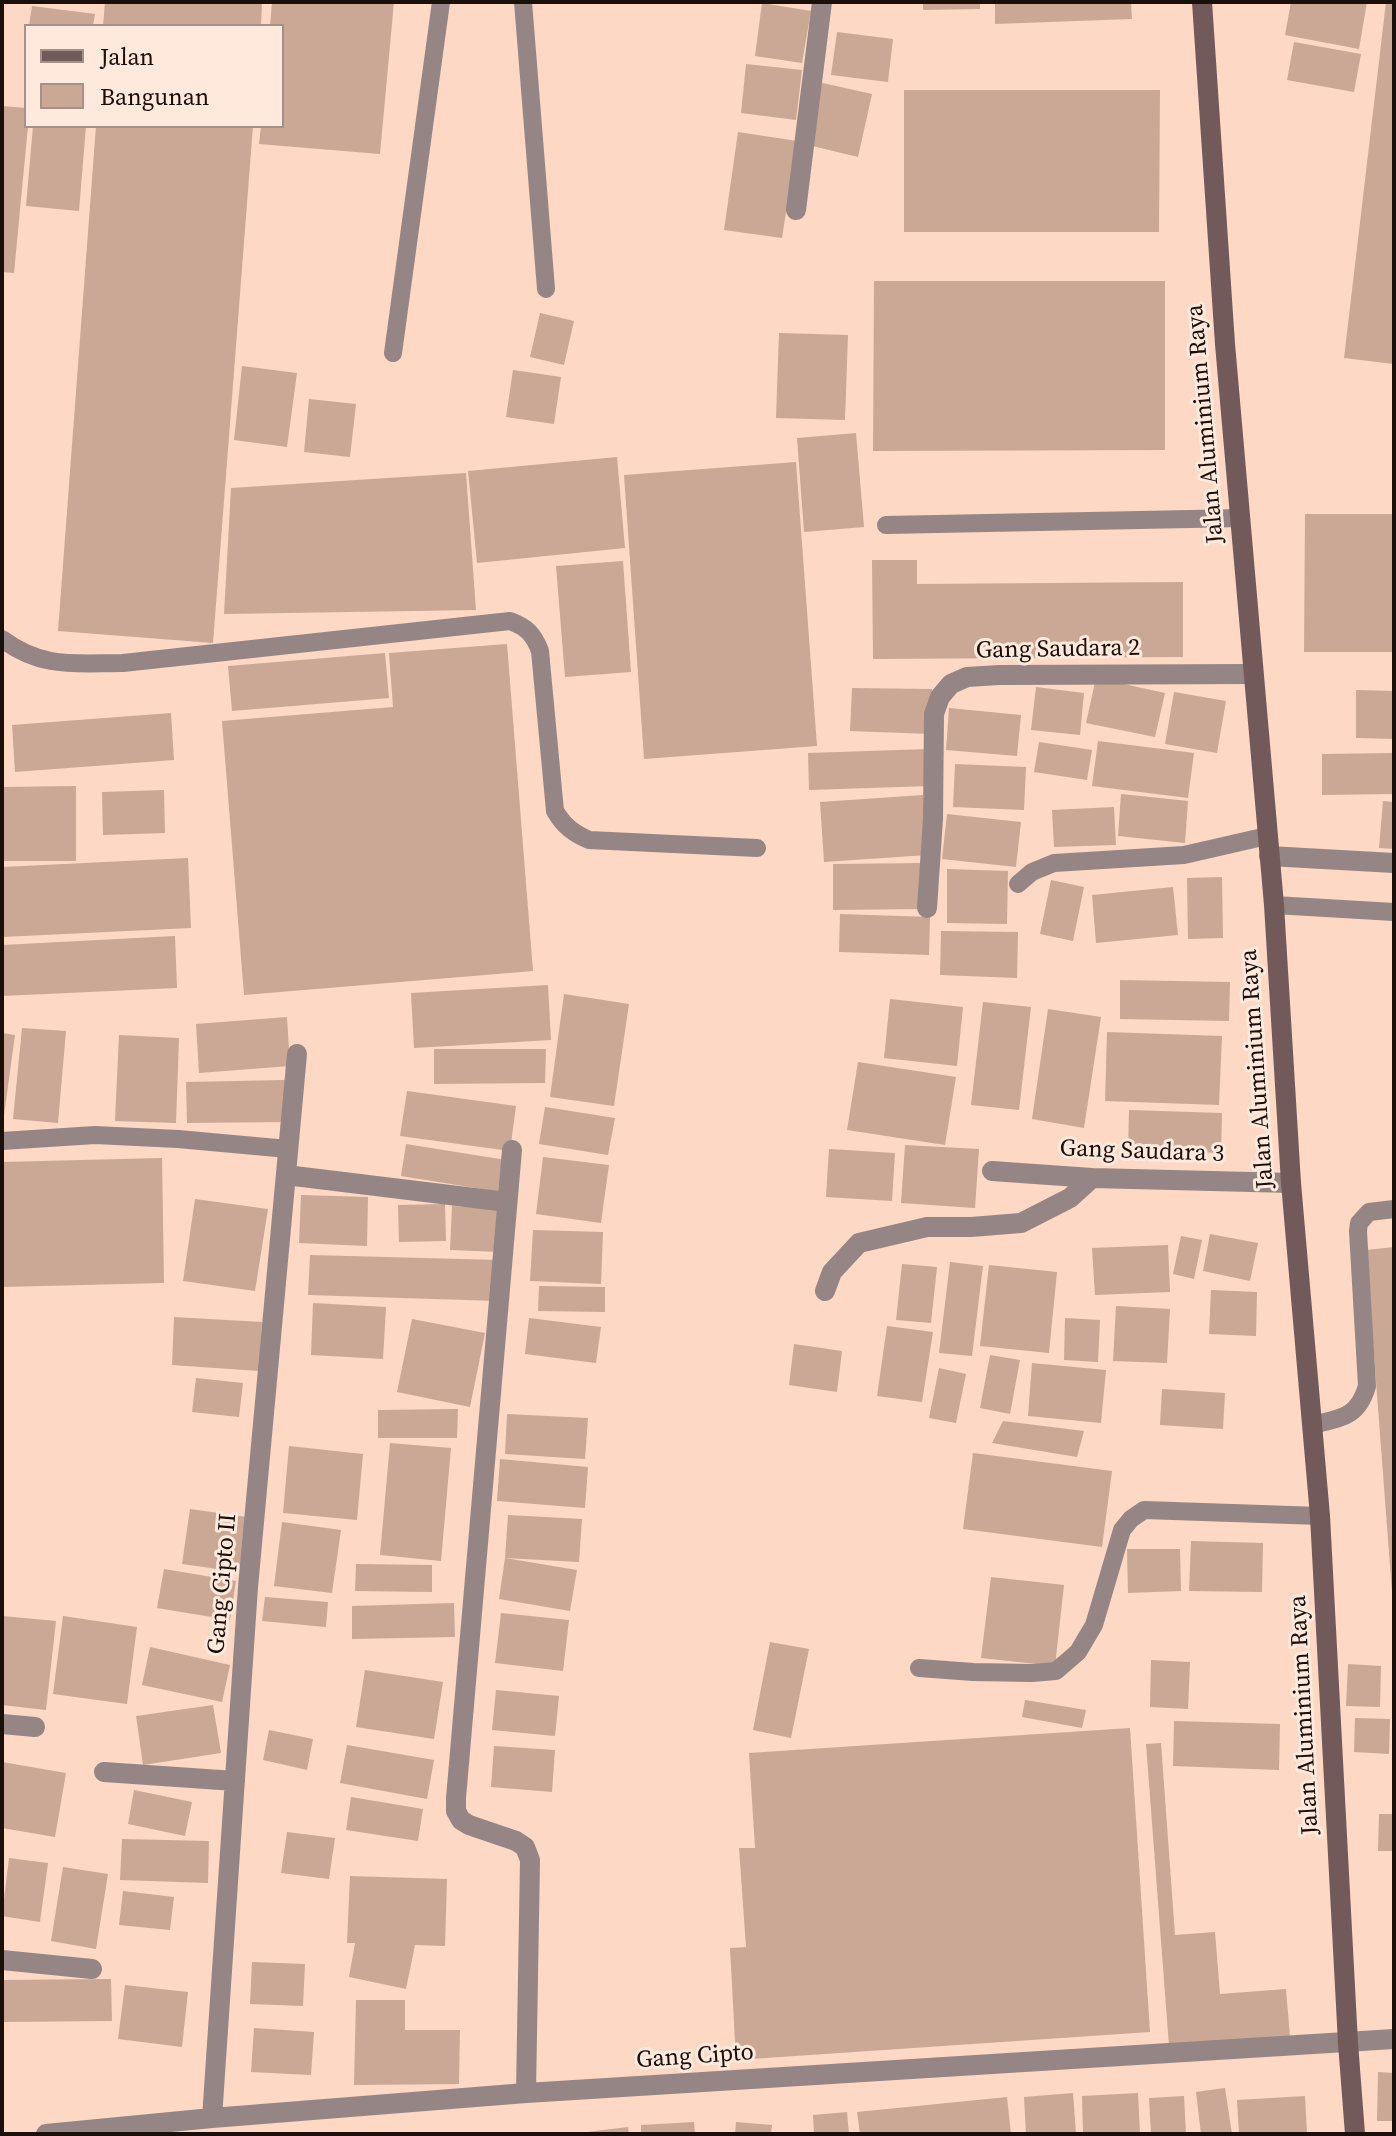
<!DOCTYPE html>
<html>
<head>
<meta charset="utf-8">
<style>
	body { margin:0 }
	#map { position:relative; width:1396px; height:2136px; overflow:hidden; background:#fcd8c5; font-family:"Source Serif 4",serif }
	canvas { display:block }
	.frame { position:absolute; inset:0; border:4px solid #1b0f09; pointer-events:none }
	.legend { position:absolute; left:24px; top:24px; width:260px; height:104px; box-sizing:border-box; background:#ffe9dd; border:2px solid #a49288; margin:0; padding:10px 14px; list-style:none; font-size:24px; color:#1b0f09 }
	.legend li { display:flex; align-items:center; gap:16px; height:40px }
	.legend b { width:40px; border:2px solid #a49288 }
</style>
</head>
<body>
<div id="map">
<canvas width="1396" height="2136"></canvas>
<div class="frame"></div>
<ul class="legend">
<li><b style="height:10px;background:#72595a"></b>Jalan</li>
<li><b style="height:22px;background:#caa895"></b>Bangunan</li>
</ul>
</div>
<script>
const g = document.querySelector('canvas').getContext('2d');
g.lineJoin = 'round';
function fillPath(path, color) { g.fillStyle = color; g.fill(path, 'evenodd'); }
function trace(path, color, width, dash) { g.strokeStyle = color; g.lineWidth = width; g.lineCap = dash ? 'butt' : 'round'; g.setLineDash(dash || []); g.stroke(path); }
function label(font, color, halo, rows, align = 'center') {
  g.font = font + ' "Source Serif 4",serif'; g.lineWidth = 6; g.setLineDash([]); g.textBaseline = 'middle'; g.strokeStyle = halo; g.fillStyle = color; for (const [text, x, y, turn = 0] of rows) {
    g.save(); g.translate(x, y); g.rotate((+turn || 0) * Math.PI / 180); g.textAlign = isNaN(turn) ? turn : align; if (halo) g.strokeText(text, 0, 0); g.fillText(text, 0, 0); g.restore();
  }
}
const building = new Path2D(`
	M105,2H262L261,26H103Z
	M272,2H394L380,154L259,144L261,126H282V26H270Z
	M923,2H980V9L923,10Z
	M995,2H1131L1132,19L995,24Z
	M1291,2H1367L1359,49L1285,35Z
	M1386,2H1394V364L1344,358Z
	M762,3L811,11L802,63L755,56Z
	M32,6L95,14L93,26H29Z
	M837,32L893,39L888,82L831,75Z
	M1294,42L1361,54L1354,92L1287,80Z
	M746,64L802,70L796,120L741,113Z
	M818,82L872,94L858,157L804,144Z
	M904,90H1160L1159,232H904Z
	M2,106L26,108V126H28L14,273L2,272Z
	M33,126H86L79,211L26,206Z
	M96,126H253L213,643L58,631Z
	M738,132L797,141L782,238L724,230Z
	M874,281H1165V450L873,451Z
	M540,313L574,321L564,365L530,357Z
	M779,333L848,335L845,420L776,418Z
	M242,366L297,373L287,447L234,440Z
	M513,370L561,377L554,424L506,417Z
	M309,399L356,404L350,457L304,452Z
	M856,433L864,527L804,532L797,438Z
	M617,457L625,548L477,563L468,471Z
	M796,462L817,746L644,759L624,475Z
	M466,473L476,610L224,614L231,488Z
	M1305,514H1394V652H1304Z
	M872,560H917V584L1183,582V657L873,659Z
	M623,561L631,672L565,677L556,566Z
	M507,644L533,971L244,995L222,721L393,707L389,653Z
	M385,653L389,698L232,711L228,666Z
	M1096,678L1165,693L1155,737L1086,723Z
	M1036,687L1084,693L1080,735L1031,730Z
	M852,688L932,689L931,734L850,731Z
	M1356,690L1394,691V739L1356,738Z
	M1174,692L1226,701L1217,753L1165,744Z
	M949,708L1021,715L1017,756L946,750Z
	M171,713L174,760L15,772L12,725Z
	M1098,741L1194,753L1188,798L1092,786Z
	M1039,742L1092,750L1087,780L1034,772Z
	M929,749L930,786L809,790L808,753Z
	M1394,753V794L1322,795V754Z
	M955,764L1026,767L1024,810L953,807Z
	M76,786V861H2V787Z
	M164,790L165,833L103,835L102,792Z
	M1121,794L1188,801L1185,843L1118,836Z
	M923,795L927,855L824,862L820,802Z
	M1383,801L1394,802V849L1379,848Z
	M1114,807L1116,845L1054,847L1052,810Z
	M947,814L1021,822L1016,867L942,859Z
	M188,858L191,928L2,937V867Z
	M924,863V909L833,910V864Z
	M947,869L1008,871L1007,924L947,923Z
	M1222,877L1223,938L1188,939L1187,878Z
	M1051,880L1084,887L1073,941L1040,934Z
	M1173,887L1178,935L1096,943L1092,895Z
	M840,914L930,917L929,955L839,952Z
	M941,931L1018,932L1017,978L940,975Z
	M175,936L177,988L2,996V945Z
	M1120,980L1230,982L1229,1021L1120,1019Z
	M548,985L551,1040L414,1048L411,993Z
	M564,994L629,1004L614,1106L550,1097Z
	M890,999L963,1007L957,1066L884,1058Z
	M983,1002L1031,1007L1019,1110L971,1105Z
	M1048,1009L1101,1017L1084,1128L1032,1119Z
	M287,1017L290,1066L199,1073L196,1024Z
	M22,1028L66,1031L58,1123L13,1119Z
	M1107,1032L1222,1036L1219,1105L1105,1101Z
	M2,1033L15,1035L4,1115H2Z
	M119,1035L179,1038L176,1123L115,1121Z
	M434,1049H546L545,1083L434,1084Z
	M858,1062L956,1077L945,1145L847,1130Z
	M285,1080V1122L187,1123L186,1082Z
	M407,1091L516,1106L510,1151L400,1136Z
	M545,1107L615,1118L608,1155L539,1144Z
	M1129,1110L1222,1113L1221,1153L1128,1150Z
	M406,1144L506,1160L500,1192L401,1176Z
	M905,1145L979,1149L975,1208L901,1203Z
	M829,1149L895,1153L892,1201L826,1197Z
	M543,1157L609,1165L601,1223L536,1214Z
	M162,1158L164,1283L2,1287V1162Z
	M301,1195L368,1197L367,1246L299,1243Z
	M195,1199L268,1209L255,1291L183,1281Z
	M445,1204L446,1241L399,1242L398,1205Z
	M452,1206L502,1209L500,1252L450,1250Z
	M533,1230L603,1232L601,1284L530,1281Z
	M1210,1234L1258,1243L1250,1281L1203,1271Z
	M1181,1236L1202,1240L1194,1279L1173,1274Z
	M1168,1245L1170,1292L1095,1295L1092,1248Z
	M1394,1247V1592H1392L1366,1250Z
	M310,1255L499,1260L497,1301L308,1295Z
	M950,1262L983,1266L972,1356L939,1353Z
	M902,1264L937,1267L931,1323L896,1320Z
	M989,1265L1057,1272L1049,1353L980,1346Z
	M539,1286L605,1287V1312L538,1311Z
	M1211,1290L1257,1292L1256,1336L1209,1334Z
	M313,1303L386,1307L383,1359L311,1355Z
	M1116,1306L1170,1309L1167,1363L1113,1361Z
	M174,1317L262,1322L259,1371L172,1365Z
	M529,1318L601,1327L596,1363L525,1354Z
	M1065,1318L1100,1320L1098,1362L1064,1360Z
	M412,1319L485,1333L470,1407L397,1392Z
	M887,1326L933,1332L922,1402L877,1396Z
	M794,1344L842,1351L837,1392L789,1385Z
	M990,1355L1020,1360L1010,1414L980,1408Z
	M1032,1363L1106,1370L1101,1423L1028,1416Z
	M939,1368L966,1374L956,1423L929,1418Z
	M196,1378L243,1383L239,1417L192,1412Z
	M1162,1389L1225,1393L1223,1429L1160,1425Z
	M458,1409L457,1438H378V1410Z
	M507,1414L588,1418L585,1459L505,1454Z
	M1003,1421L1084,1431L1077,1457L992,1443Z
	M390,1443L451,1448L441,1561L380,1555Z
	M289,1446L363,1454L357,1520L283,1513Z
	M973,1453L1112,1471L1102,1547L963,1529Z
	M500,1459L588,1467L585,1508L497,1501Z
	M190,1509L254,1518L246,1573L182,1564Z
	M508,1515L582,1519L579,1562L505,1558L577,1570L570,1611L499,1599L505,1558Z
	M282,1522L341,1530L332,1593L274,1586Z
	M1191,1541L1263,1543L1262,1592L1189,1591Z
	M1127,1549H1180L1181,1591L1128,1593Z
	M356,1564L432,1565V1592L355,1591Z
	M164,1569L236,1581L230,1620L157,1608Z
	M991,1577L1064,1585L1055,1666L981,1658Z
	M265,1597L328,1602L326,1627L262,1621Z
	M454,1603L455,1637L352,1639V1606Z
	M501,1613L569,1620L563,1671L495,1663Z
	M2,1616L56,1621L46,1710L2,1705Z
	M63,1616L137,1627L127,1704L53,1694Z
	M770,1642L809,1649L791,1738L753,1730Z
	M150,1647L230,1665L222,1702L142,1685Z
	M1151,1660L1190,1662L1188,1709L1150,1707Z
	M1348,1664L1381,1666L1380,1707L1346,1706Z
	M365,1670L443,1682L434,1739L356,1727Z
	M496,1690L559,1696L555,1736L492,1730Z
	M1025,1700L1086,1710L1082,1728L1022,1717Z
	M213,1705L221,1753L143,1765L136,1716Z
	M1355,1718L1390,1719L1389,1754L1354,1752Z
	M1174,1721L1280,1724L1279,1770L1173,1766Z
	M1130,1728L1150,2032L736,2060L730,1948L746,1947L739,1848H755L749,1753Z
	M269,1730L313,1739L307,1770L263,1760Z
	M1161,1743L1175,1935L1215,1932L1220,1994L1286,1989L1290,2037L1169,2046L1146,1744Z
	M347,1745L434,1760L427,1799L340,1783Z
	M494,1746L555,1750L552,1792L491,1787Z
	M2,1762L66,1773L55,1837L2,1828Z
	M134,1790L192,1802L185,1836L128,1824Z
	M351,1797L423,1809L418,1841L346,1830Z
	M1379,1814H1394V1851H1378Z
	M287,1832L335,1838L329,1879L281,1873Z
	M122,1839L209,1841L208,1883L120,1880Z
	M9,1858L48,1863L40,1922L2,1916Z
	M63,1867L108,1874L96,1949L51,1941Z
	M350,1876L447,1879L445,1946L415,1945L406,1989L349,1977L355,1943H347Z
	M123,1891L174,1897L170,1930L119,1925Z
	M252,1962L305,1964L303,2006L250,2004Z
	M111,1979L112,2021L2,2022V1980Z
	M125,1985L188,1992L182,2047L118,2039Z
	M356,2000H405V2030H460L459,2084L354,2085Z
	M254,2028L314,2032L311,2075L251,2072Z
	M1378,2072L1394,2073V2121H1377Z
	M1225,2088L1232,2134H1201L1196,2092Z
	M1073,2093L1076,2134H1026L1024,2097Z
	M1138,2093L1140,2134H1083L1082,2096Z
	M1184,2096L1186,2134H1151L1149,2098Z
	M1305,2096L1307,2134H1239L1237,2100Z
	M1007,2097L1011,2134H860L857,2112Z
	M847,2112L849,2134H814L813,2115Z
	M694,2122L695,2134H641V2125Z
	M736,2122L772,2125L771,2134H735Z
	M628,2127L629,2134H587V2132Z`);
const lane = new Path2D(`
	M523,2L546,289
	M393,353L441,2
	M886,525L1241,518
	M2,639C42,669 75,663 123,663L510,621C527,627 534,635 540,651L555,811C564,826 573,833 589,840L757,848
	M1018,884L1032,872L1054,863L1184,855L1267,836
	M1274,905L1394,912
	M2,1141L95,1135L178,1139L288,1149
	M1312,1425C1340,1418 1358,1418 1367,1386L1358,1231L1359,1223L1369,1212L1394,1209
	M919,1668L973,1672L1032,1673L1056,1671L1078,1652L1094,1625L1122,1530L1131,1519L1144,1510L1320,1516`);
const street = new Path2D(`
	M796,210L822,2
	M1269,856L1394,863
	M927,908L933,819L934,714L940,697L951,684L967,677L999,675L1253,674
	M512,1150L456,1798V1811L461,1820L469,1825L516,1841L525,1847L530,1860L526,2093
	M992,1171L1092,1178L1291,1183
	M286,1175L507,1202
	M825,1291L832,1272L859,1243L927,1227H971L1021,1223L1070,1198L1092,1178
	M2,1724L35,1727
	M104,1772L235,1781
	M2,1960L92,1969
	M212,2118L248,1587L297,1054
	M46,2134L212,2118L526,2093L1394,2039`);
const secondary = new Path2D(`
	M1202,2L1225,344L1274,905L1291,1183L1320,1516L1348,2043L1355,2134`);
const streetNames = [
	["Jalan Aluminium Raya",1206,424,-95],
	["Gang Saudara 2",1058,650,-1],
	["Jalan Aluminium Raya",1258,1069,-94],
	["Gang Saudara 3",1142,1152,2],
	["Gang Cipto II",223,1584,-85],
	["Jalan Aluminium Raya",1305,1715,-93],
	["Gang Cipto",695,2057,-4]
];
fillPath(building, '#caa895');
trace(lane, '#968585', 18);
trace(street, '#968585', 20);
trace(secondary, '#72595a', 20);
label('24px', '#1b0f09', '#ffe9dd', streetNames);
</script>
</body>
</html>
